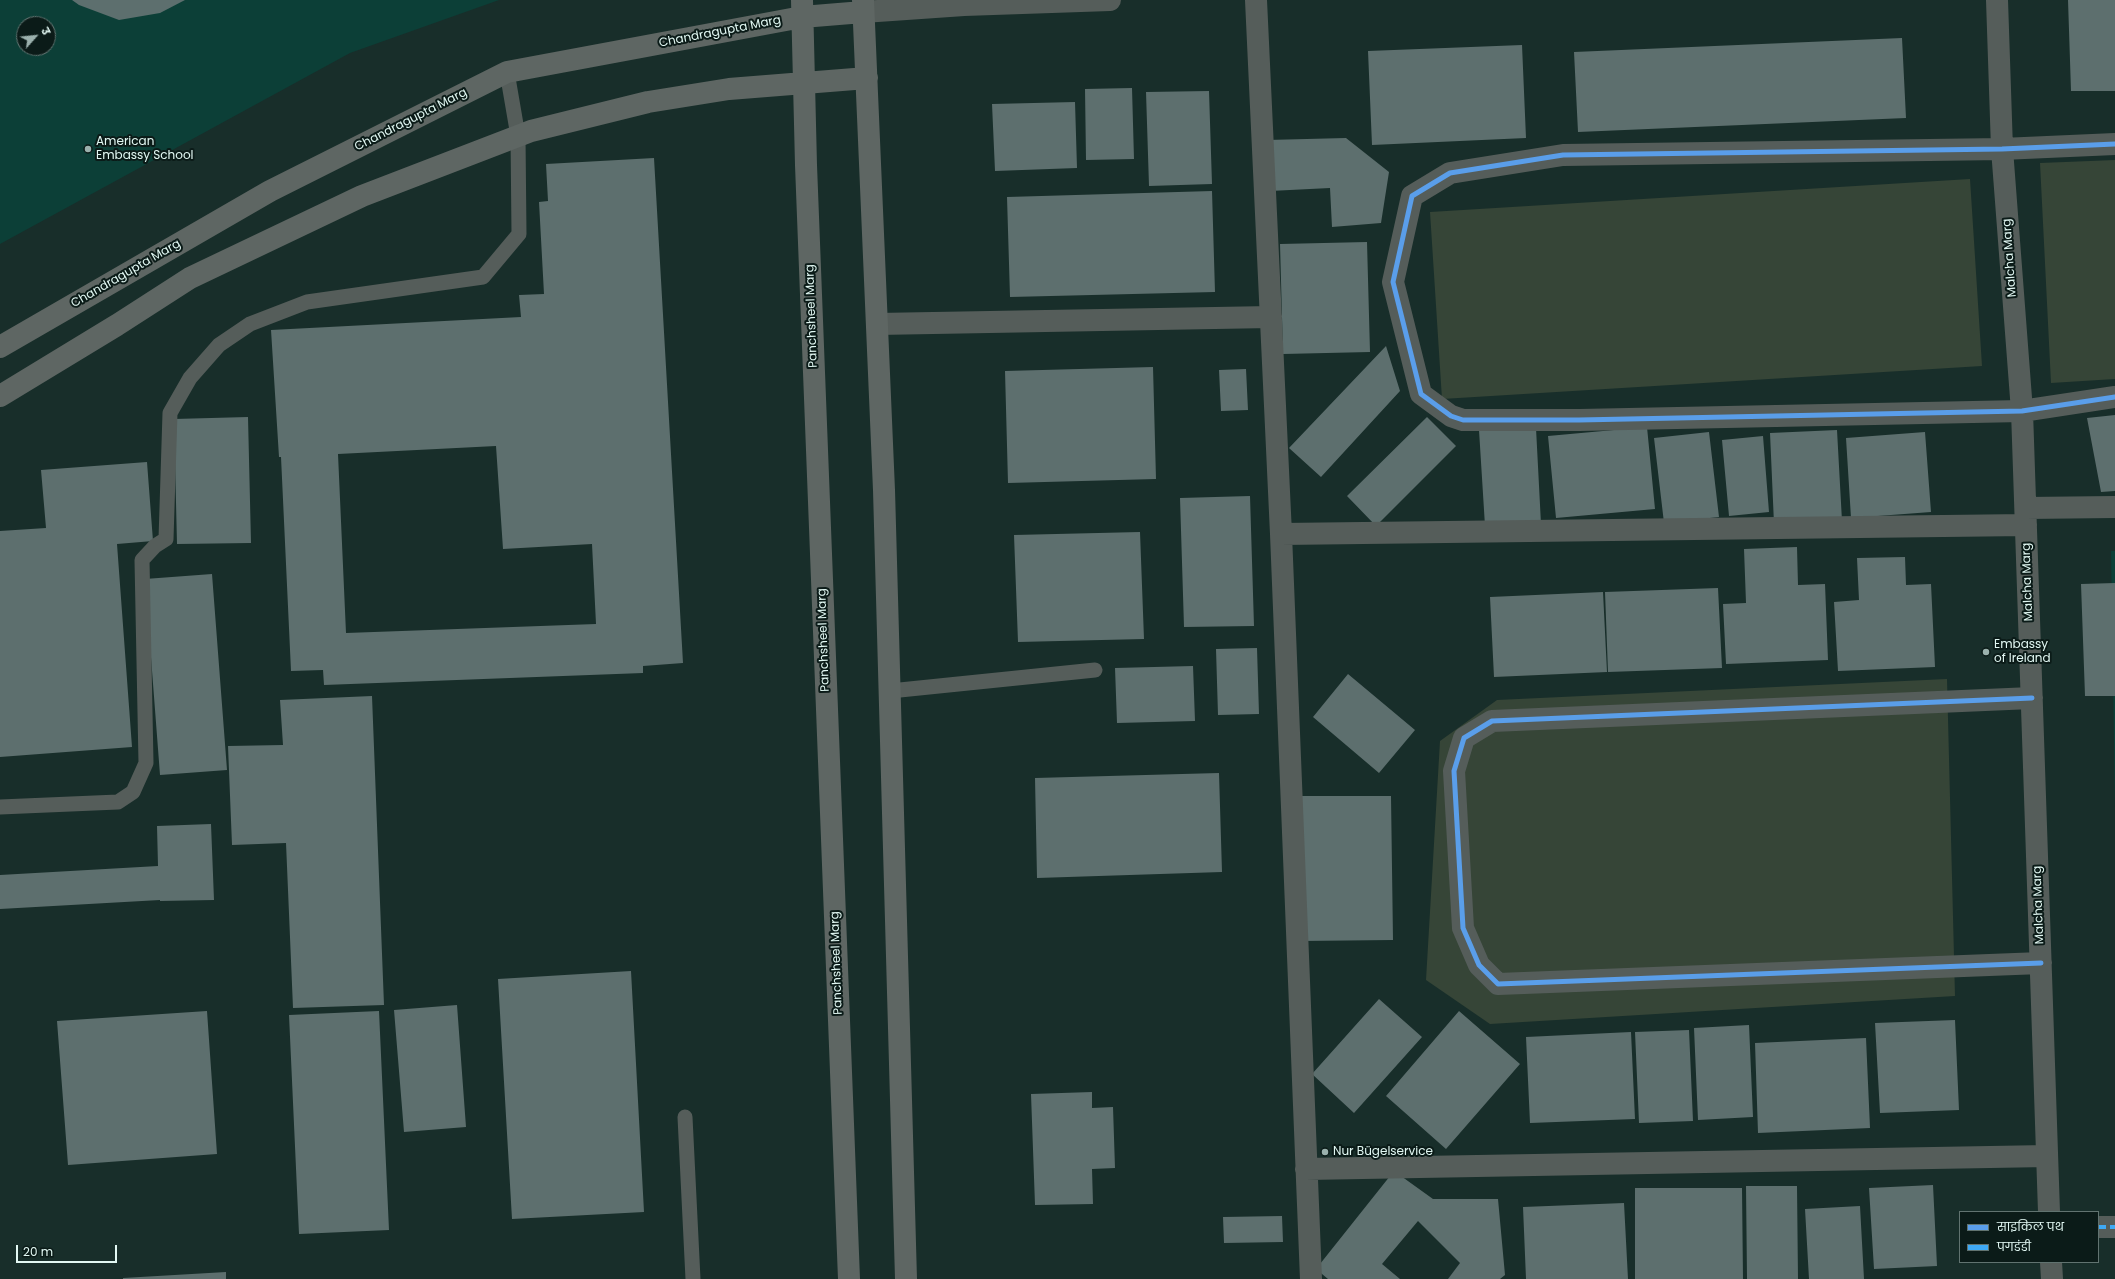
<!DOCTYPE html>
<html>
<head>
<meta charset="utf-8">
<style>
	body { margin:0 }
	#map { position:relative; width:2115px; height:1279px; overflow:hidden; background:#182e2a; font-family:Poppins,"Noto Sans Devanagari",sans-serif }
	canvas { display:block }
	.legend { position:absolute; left:1959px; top:1211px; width:140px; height:52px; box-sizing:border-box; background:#0b1b18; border:1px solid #617370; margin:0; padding:5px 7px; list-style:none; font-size:12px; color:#e2f8f3 }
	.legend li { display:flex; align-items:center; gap:8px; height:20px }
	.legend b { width:20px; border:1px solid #617370 }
	.north { position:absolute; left:16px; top:16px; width:40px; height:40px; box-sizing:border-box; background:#0b1b18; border:1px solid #617370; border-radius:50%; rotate:63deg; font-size:11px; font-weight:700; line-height:16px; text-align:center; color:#e2f8f3 }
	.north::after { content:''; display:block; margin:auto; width:14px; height:18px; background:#9bb1ad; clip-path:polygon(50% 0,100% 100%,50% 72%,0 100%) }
	.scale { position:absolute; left:16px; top:1245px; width:101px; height:18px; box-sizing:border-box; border:2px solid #e2f8f3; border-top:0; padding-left:5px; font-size:12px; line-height:14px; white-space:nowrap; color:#e2f8f3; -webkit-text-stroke:3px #0b1b18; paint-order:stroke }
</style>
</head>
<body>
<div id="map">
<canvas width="2115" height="1279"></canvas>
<ul class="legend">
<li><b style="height:5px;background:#5a9eea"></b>साइकिल पथ</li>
<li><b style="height:5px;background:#3fa9f5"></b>पगडंडी</li>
</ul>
<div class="north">उ</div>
<div class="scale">20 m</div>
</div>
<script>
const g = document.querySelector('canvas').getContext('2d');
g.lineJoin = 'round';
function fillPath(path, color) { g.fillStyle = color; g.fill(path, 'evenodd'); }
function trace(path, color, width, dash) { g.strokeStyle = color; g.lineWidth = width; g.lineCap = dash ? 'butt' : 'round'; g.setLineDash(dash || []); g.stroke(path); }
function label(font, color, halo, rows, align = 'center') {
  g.font = font + ' Poppins,sans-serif'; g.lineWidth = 4; g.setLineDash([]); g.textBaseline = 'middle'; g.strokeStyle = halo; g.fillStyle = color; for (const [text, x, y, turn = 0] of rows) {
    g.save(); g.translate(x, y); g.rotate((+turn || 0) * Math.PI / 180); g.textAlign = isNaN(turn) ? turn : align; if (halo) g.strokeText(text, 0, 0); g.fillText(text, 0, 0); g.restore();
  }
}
const built = new Path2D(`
	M0,0H499L350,53L0,244ZM24,24H48V48H24Z
	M2111,551H2115V807Z`);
const green = new Path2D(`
	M2115,160V379L2051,383L2040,163Z
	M1970,179L1982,366L1442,399L1430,212Z
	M1947,679L1955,996L1490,1024L1426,980L1440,741L1497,700Z`);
const building = new Path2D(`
	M72,0H185L160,13L119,20L79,5Z
	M2068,0H2115V91H2071Z
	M1902,38L1906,118L1578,132L1574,52Z
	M1522,45L1526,138L1372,145L1368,51Z
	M1132,88L1134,159L1086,160L1085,89Z
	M1209,91L1212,184L1149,186L1146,92Z
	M1075,102L1077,168L995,171L992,104Z
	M1346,138L1389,172L1381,223L1332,227L1330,188L1270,191L1267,140Z
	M654,158L683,663L643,666V673L324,685L323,670L291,671L281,457H279L271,330L521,317L519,295L544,294L539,202L548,201L546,164ZM496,446L503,549L592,544L596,624L346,633L338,454Z
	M1212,191L1215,292L1010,297L1007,197Z
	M1367,242L1370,352L1283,354L1280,244Z
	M1386,346L1400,391L1321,477L1289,448Z
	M1153,367L1156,479L1008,483L1005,371Z
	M1246,369L1248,410L1221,411L1219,370Z
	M2115,415V491L2101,492L2087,418Z
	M248,417L251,543L177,544L174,419Z
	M1427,417L1456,446L1376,526L1347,496Z
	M1647,427L1655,509L1556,518L1548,436Z
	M1536,428L1541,524L1485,526L1479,430Z
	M1837,430L1842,521L1774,524L1770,433Z
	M1709,432L1719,517L1664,523L1654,438Z
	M1925,432L1931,512L1851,518L1846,438Z
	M1763,436L1769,512L1729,516L1722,440Z
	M147,462L153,541L117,544L132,747L0,757V531L46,528L41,470Z
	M1250,496L1254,626L1184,627L1180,498Z
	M1140,532L1144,639L1018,642L1014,535Z
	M1797,547L1798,585L1825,584L1828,660L1726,664L1723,604L1746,603L1744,549Z
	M1905,557L1906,585L1931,584L1935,667L1838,671L1834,602L1859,600L1857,558Z
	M212,574L227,770L160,775L145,579Z
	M2115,583V696H2085L2081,584Z
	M1718,588L1722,668L1608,672L1605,592Z
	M1603,592L1607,672L1494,677L1490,597Z
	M1257,648L1259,714L1218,715L1216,649Z
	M1193,666L1195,721L1117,723L1115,668Z
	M1348,674L1415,730L1379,773L1313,717Z
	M372,696L384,1005L293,1008L286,843L232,845L228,746L283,745L280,700Z
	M1219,773L1222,872L1037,878L1035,778Z
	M1299,796H1391L1393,940L1301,941Z
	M211,824L214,900L160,901V900L0,909V875L158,866L157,826Z
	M631,971L644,1212L512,1219L498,979Z
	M1379,999L1422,1037L1354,1113L1312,1074Z
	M457,1005L466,1127L404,1132L394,1010Z
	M207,1011L217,1154L68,1165L57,1021Z
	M379,1011L389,1230L299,1234L289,1015Z
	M1459,1011L1520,1064L1446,1149L1386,1096Z
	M1955,1020L1959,1110L1880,1113L1875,1023Z
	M1749,1025L1753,1117L1698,1120L1694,1028Z
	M1689,1030L1693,1121L1639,1123L1635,1032Z
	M1631,1032L1635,1119L1530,1123L1526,1037Z
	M1866,1038L1870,1128L1758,1133L1755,1043Z
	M1092,1092V1108L1113,1107L1115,1168L1092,1169L1093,1204L1035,1205L1031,1094Z
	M1394,1171L1433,1199H1498L1505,1275L1500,1279H1448L1460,1263L1418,1221L1382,1264L1400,1279H1328L1316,1269Z
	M1933,1185L1937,1266L1874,1269L1869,1188Z
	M1746,1186H1797L1798,1279H1747Z
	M1635,1188H1742L1743,1279H1635Z
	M1624,1203L1628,1279H1526L1523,1207Z
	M1860,1206L1864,1279H1809L1805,1209Z
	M1282,1216L1283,1242L1224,1243L1223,1217Z
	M226,1272V1279H123V1278Z`);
const service = new Path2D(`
	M890,691L1095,670
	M0,807L118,802L133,792L146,763L142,560L155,546L166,539L170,413L190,378L219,345L250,324L307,302L483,277L519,234L518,136L507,72
	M685,1117L693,1279`);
const pedestrian = new Path2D(`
	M2098,1227H2115`);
const minor = new Path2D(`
	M1256,0L1281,534L1311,1279
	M1997,0L2002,149L2022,411L2049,1212
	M2115,144L2002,149L1563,155L1450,173L1412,196L1393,282L1421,394L1451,416L1463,420H1579L2022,411L2115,397
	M877,324L1271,317
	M2026,508L2115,507
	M1281,534L2026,525
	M2032,698L1492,721L1464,738L1454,771L1463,928L1479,965L1498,984L2041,963
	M1306,1169L2047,1156
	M2051,1262L2052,1279`);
const tertiary = new Path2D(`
	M863,12L964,5L1110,0`);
const secondary = new Path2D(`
	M802,0L806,165L849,1279
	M863,0L884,490L906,1279
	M0,347L270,191L507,72L802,17L863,12
	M0,396L117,325L190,278L362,196L531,131L648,102L729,89L867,78`);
const quiet = new Path2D(`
	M2098,1227H2115`);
const cycleway = new Path2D(`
	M2115,144L2002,149L1563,155L1450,173L1412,196L1393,282L1421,394L1451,416L1463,420H1579L2022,411L2115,397
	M2032,698L1492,721L1464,738L1454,771L1463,928L1479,965L1498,984L2041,963`);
const markers = [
	[88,149,4,"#9bb1ad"],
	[1986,652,4,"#9bb1ad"],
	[1325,1152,4,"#9bb1ad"]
];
const streetNames = [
	["Chandragupta Marg",720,32,-11],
	["Chandragupta Marg",411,120,-27],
	["Malcha Marg",2010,258,-94],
	["Chandragupta Marg",126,274,-30],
	["Panchsheel Marg",812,316,-92],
	["Malcha Marg",2028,582,-92],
	["Panchsheel Marg",824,640,-92],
	["Malcha Marg",2039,905,-92],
	["Panchsheel Marg",837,963,-92]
];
const poiNames = [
	["American",96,142],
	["Embassy School",96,156],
	["Embassy",1994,645],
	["of Ireland",1994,659],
	["Nur Bügelservice",1333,1152]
];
fillPath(built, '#0c3f37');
fillPath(green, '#364537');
fillPath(building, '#5d6f6e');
trace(service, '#555d5a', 15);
trace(pedestrian, '#555d5a', 22);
trace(minor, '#555d5a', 22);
trace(tertiary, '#555d5a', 22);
trace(secondary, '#5e6663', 22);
trace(quiet, '#3fa9f5', 4, [8, 4]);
trace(cycleway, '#5a9eea', 5);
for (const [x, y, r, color] of markers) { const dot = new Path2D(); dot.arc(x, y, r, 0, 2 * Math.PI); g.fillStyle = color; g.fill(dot); trace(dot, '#0b1b18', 1.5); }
label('12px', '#e2f8f3', '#0b1b18', streetNames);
label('12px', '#e2f8f3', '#0b1b18', poiNames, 'left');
</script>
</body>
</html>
